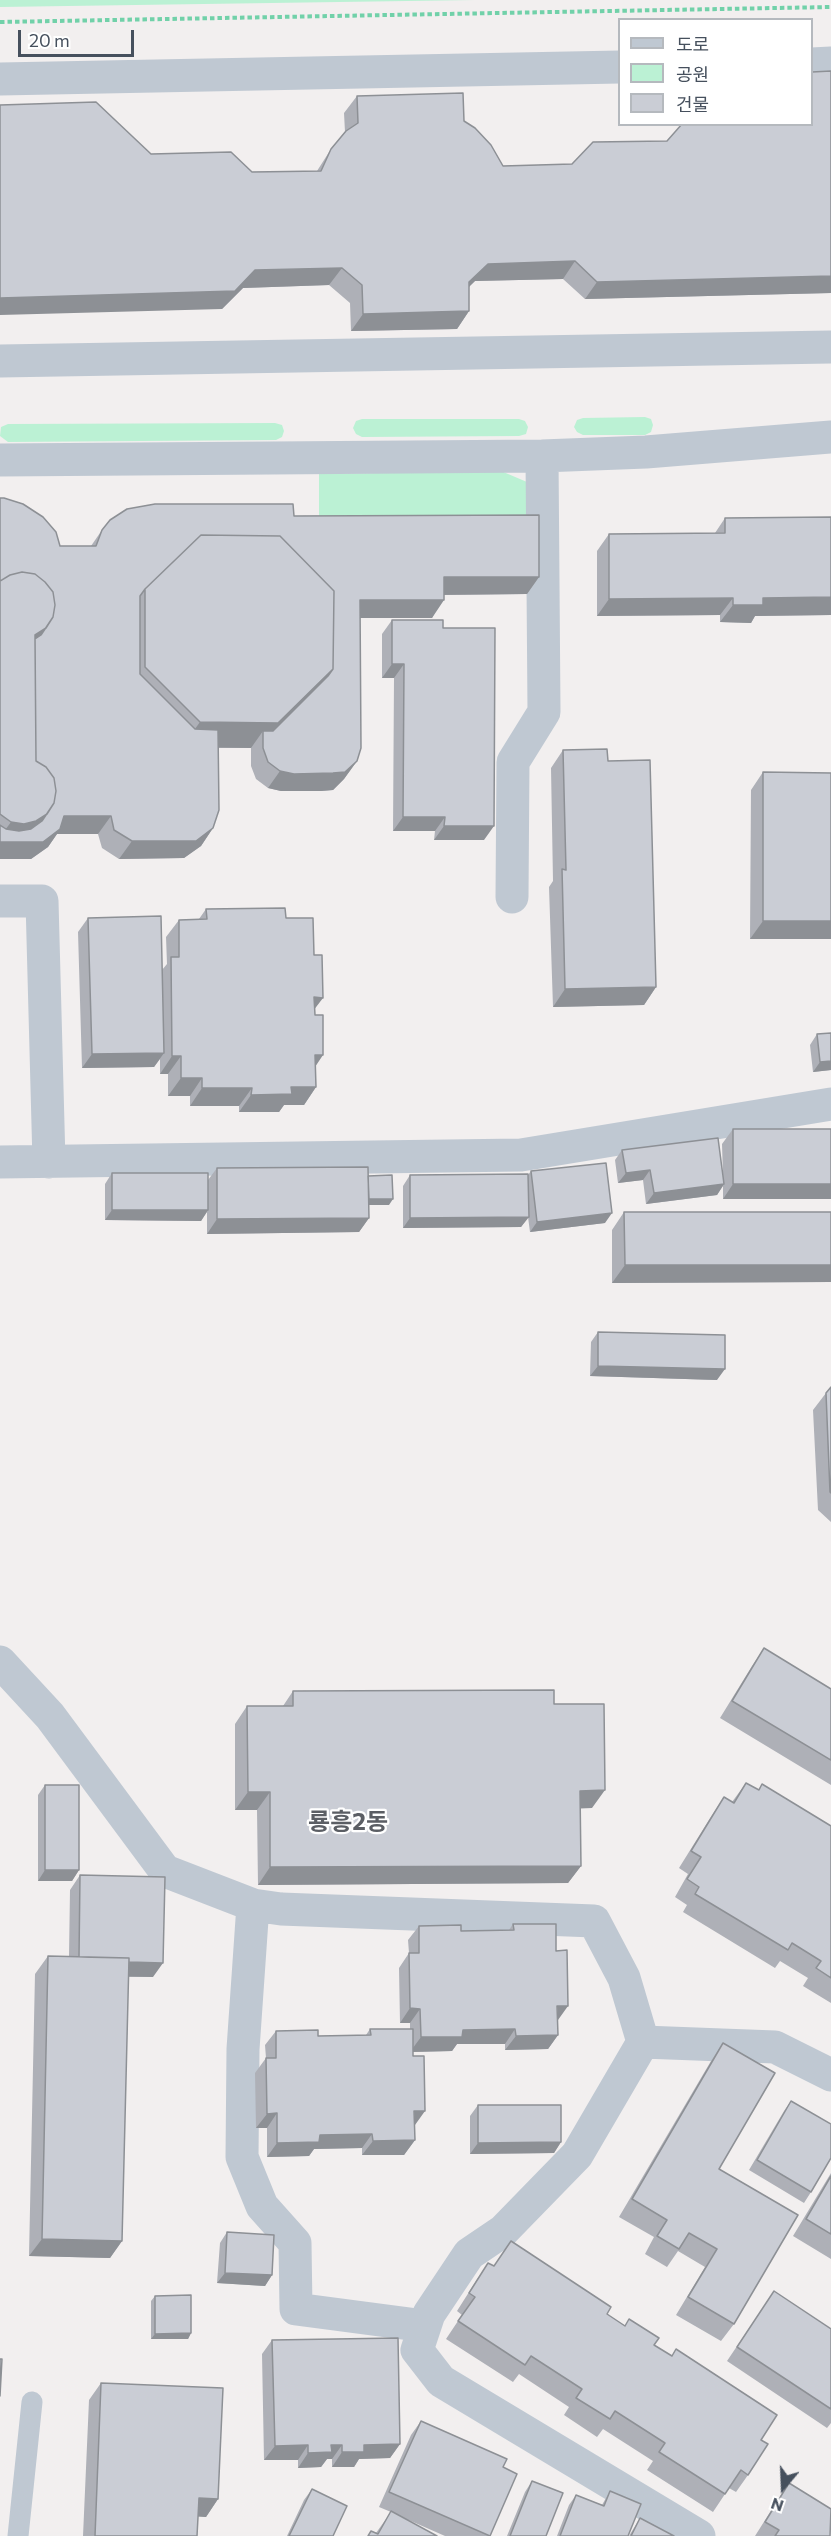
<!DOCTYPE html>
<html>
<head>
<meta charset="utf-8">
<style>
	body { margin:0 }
	#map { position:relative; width:831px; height:2536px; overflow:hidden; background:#f2efef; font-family:Commissioner,"Noto Sans KR",sans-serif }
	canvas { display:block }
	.legend { position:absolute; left:618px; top:18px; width:195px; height:108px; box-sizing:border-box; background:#fff; border:2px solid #b5b9be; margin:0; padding:8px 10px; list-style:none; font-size:18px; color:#46505d }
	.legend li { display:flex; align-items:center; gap:12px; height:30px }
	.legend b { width:30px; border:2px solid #b5b9be }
	.north { position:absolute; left:753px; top:2458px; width:60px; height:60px; -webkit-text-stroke:4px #fff; paint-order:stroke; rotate:199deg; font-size:16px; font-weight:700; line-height:24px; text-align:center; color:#46505d }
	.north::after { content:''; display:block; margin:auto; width:21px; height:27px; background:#46505d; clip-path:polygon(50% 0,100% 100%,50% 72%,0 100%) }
	.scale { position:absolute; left:18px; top:30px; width:116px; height:27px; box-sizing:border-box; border:3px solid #46505d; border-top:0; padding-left:8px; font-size:18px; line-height:21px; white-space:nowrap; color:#46505d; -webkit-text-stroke:4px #fff; paint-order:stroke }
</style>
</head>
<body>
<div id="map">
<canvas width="831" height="2536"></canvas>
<ul class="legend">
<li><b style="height:8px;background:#bfc8d2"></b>도로</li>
<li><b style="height:16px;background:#bbf1d4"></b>공원</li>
<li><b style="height:16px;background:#cacdd5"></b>건물</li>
</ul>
<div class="north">N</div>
<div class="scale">20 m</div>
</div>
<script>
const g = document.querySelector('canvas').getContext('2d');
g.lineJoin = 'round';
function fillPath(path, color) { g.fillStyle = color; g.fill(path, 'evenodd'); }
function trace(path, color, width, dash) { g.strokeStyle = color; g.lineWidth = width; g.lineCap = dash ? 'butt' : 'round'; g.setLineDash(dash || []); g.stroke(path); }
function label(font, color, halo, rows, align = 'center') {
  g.font = font + ' Commissioner,"Noto Sans KR",sans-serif'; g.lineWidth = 4.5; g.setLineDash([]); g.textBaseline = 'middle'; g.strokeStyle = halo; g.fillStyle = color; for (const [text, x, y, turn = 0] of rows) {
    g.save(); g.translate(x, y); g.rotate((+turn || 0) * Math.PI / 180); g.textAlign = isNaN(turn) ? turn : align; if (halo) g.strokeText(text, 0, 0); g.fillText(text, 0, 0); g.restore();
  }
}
const green = new Path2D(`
	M0,0H475L0,7Z
	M645,417L651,419L653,425L651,432L645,435H583L577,432L574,427L577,420L583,418Z
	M362,419H519L525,421L528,427L526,434L519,436L362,437L356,434L353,428L356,421Z
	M275,423L282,425L284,431L282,437L276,440L8,442L0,436L1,427L8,424Z
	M501,471L527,482L531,517L319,521V474Z`);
const path = new Path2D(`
	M0,22L831,7`);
const service = new Path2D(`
	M18,2536L32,2402`);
const minor = new Path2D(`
	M812,64L831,63
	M0,79L620,67
	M0,361L831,347
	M0,460L542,456L646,452L831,437
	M512,897L513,762L544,712L542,456
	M0,901H42L49,1162
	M0,1162L521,1155L831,1104
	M0,1662L50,1716L165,1871L253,1905L281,1909L594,1921L624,1978L643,2042
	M253,1905L243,2049L242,2157L262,2206L295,2243L296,2309L425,2326
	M699,2536L441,2381L417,2350L429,2314L469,2254L503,2231L577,2155L643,2042L775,2047L831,2075`);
const wall = new Path2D(`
	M831,71V293L585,299L563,279L475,281L469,287V311L457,329L351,331L350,303L329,285L243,288L222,309L151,154L252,172L317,171L331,149L345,132L344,113L357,96L464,121L503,166L572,164L667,141Z
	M0,498L60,546H91L102,530L294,516L539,577L527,594L444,595L432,618H360L357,761L344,779L333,790L321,791H281L268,788L256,779L251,766V748H218L213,828L201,846L184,858L119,859L102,848L98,834H57L48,847L31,859H0Z
	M831,517V615L755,616L751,623L720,622V615L597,616V551L609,534L715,533L725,518Z
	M392,620L443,628L484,840H434L435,831H393L394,678H382V634Z
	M563,750L608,761L656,987L644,1005L553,1007L549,887L553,881L551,768Z
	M763,772L831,939H750L751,790Z
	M206,909L286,918L315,1009L316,1087L304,1105H284L279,1112H239V1106H190V1096H168V1074H160V1059L154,1067L82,1068L78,932L88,918L162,970L167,964L166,937L179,920L199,919Z
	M831,1033V1070L813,1072L810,1045L817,1034Z
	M733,1129H831V1199H723V1186L717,1195L646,1204L643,1180L618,1183L615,1160L622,1150L723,1176L722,1144Z
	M217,1168L368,1176L389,1205H369V1218L359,1232L207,1234V1212L201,1221L105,1220V1184L112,1173L208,1180Z
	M531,1171L605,1223L530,1232L528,1217L521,1227L403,1228V1186L410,1175H528Z
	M624,1212H831V1282L612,1283V1230Z
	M598,1332L717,1380L590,1376L591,1342Z
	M831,1387V1522L818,1510L813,1410L826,1393Z
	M764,1648L831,1689V1785L720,1718L752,1666Z
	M293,1691L554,1704L592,1808H580L581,1866L568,1883L258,1885L257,1810H235V1724L247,1706H283Z
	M746,1783L758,1790L762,1784L831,1826V2003L803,1986L808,1978L780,1961L775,1968L683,1912L687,1905L675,1897L688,1874L679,1868L712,1815L724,1797L732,1802Z
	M45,1785L79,1870L72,1881H38V1795Z
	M80,1875L153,1977H128L122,2241L110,2258L29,2256L35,1974L48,1956L69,1957L70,1890Z
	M513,1924L557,2020L558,2035L548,2049L505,2050V2044H457L452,2051L413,2052L415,2140L404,2155H362V2148L314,2149L309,2156L267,2157V2128H256L255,2073L266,2058L265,2045L276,2031L318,2036L366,2035L370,2029H410V2023H400L399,1968L409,1953L408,1940L419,1926L461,1931L509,1930Z
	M723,2043L719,2169L734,2324L721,2341L676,2315L705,2267L678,2251L667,2267L645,2254L654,2237L619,2217L711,2061Z
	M791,2101L811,2192L804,2203L749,2170L784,2111Z
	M478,2105L561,2142L554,2153L470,2154V2116Z
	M831,2173V2259L793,2236Z
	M227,2232L272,2275L265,2286L217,2283L220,2243Z
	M511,2241L607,2314L672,2356L676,2349L761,2440L748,2475L736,2492L729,2488L713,2512L647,2470L653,2461L603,2429L597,2437L564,2415L569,2407L519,2374L513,2382L446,2339L462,2315L457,2311L476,2281L488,2263L494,2266Z
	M155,2296L191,2333L188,2339H151V2301Z
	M764,2306L831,2329V2423L827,2428L727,2361Z
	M272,2340L400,2444L390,2458L359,2459L354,2467H332V2459H327L321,2467L298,2468V2460H264L262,2354Z
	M101,2383L218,2499L206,2517L198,2516L197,2536H83L89,2400Z
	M421,2421L503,2467L488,2536H445L404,2518L437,2536H368L371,2531L376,2533L391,2512L379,2507L411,2435Z
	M532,2481L546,2536H507L525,2492Z
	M789,2483L830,2536H755L779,2498Z
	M312,2489L333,2536H287L304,2500Z
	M610,2491L628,2536H557L569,2505L576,2495L602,2505Z
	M640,2518L674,2536H629Z`);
const shadedWall = new Path2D(`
	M575,261L563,279L475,281L456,299L469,282L488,264Z
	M342,268L329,285L243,288L222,309L0,315V298L255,270Z
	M831,276V293L585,299L597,282Z
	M469,311L457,329L351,331L363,314Z
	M444,577H539L527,594L432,595Z
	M831,597V615L755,616L751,623L720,622L733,605L763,598Z
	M733,598L720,615L597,616L609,599Z
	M360,600H444L432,618H348Z
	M46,628L30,650L35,635Z
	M392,664H404L394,678H382Z
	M333,669L316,694L263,745V731L251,748L182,747L200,722Z
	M357,761L344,779L333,790L321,791H281L268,788L280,771Z
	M47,814L64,816H111L98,834H57L48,847L31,859H0V837L11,822Z
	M403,817H445L435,831H393Z
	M444,826H494L484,840H434Z
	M213,828L201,846L184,858L119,859L132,841Z
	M763,921H831V939H750Z
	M656,987L644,1005L553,1007L565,989Z
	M314,997L323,998L310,1015Z
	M164,1053L154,1067L82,1068L92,1054Z
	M315,1055H323L311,1073Z
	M172,1056H181L168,1074H160Z
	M831,1061V1070L813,1072L820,1062Z
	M181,1078H202L190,1096H168Z
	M291,1087H316L304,1105H284L279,1112H239L251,1095Z
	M202,1088H252L239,1106H190Z
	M650,1170L643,1180L618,1183L626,1173Z
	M724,1184L717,1195L646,1204L654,1193Z
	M733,1184H831V1199H723Z
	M362,1199H393L389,1205H358Z
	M112,1210H208L201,1221L105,1220Z
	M612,1213L605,1223L530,1232L537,1222Z
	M529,1217L521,1227L403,1228L410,1218Z
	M369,1218L359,1232L207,1234L217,1219Z
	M625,1265H831V1282L612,1283Z
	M598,1366L725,1369L717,1380L590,1376Z
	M605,1790L592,1808L568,1809L580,1791Z
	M248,1792H270L257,1810H235Z
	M581,1866L568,1883L258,1885L270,1867Z
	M45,1870H79L72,1881H38Z
	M78,1961L163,1963L153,1977L68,1975Z
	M557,2006H568L558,2020Z
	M410,2008L420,2009L410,2023H400Z
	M515,2029L505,2044H457L452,2051L410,2052L421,2037L463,2030Z
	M558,2035L548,2049L505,2050L516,2036Z
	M414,2111H425L415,2125Z
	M277,2113L267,2128H256L267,2114Z
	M372,2134L362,2148L314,2149L309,2156L267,2157L277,2143L320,2135Z
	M415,2140L404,2155H362L373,2141Z
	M561,2142L554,2153L470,2154L478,2143Z
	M42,2239L122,2241L110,2258L29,2256Z
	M225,2273L272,2275L265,2286L217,2283Z
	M191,2333L188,2339H151L155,2334Z
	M400,2444L390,2458L359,2459L354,2467H332L342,2452L364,2445Z
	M308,2445L298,2460H264L275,2446Z
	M331,2445H342L332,2459H327L321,2467L298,2468L308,2453Z
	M199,2498L218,2499L206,2517L187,2516Z`);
const building = new Path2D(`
	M831,71V276L597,282L575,261L488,264L469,282V311L363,314L362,285L342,268L255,270L235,291L0,298V105L96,102L151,154L231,152L252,172L321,171L331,149L346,131L358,123L357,96L463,93L464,121L475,128L491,145L503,166L572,164L593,142L667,141L682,124H812V72Z
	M0,498H4L23,504L43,517L56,532L60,546H96L102,530L110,520L127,509L155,504H293L294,516L539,515V577H444V600H360L361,748L357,761L345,772L333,773L294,774L280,771L268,762L263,748V731H273L328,676L333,669L334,591L280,536L201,535L145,589L140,596V674L195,729L218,730L219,810L213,828L196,841H132L114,830L111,816H64L60,829L43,842H0V825L6,829L19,831L31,829L42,821L54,803L56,791L54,778L46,767L36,761L35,639L41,635L53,617L55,605L53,592L45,582L35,574L22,572L10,575L0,581Z
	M831,517V597L763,598V605H733V598L609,599V534L725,533V518Z
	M201,535L280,536L334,591L333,669L278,723L200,722L145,667V589Z
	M22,572L35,574L45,582L53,592L55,605L53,617L46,628L35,635L36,761L46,767L54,778L56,791L54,803L47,814L36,821L24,824L11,822L0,814V581L10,575Z
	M392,620H443V628H495L494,826H444L445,817H403L404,664H392Z
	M607,749L608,761L650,760L656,987L565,989L562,869L566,870L563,750Z
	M763,772L831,773V921H763Z
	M285,908L286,918H313L314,955H322L323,998L314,997L315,1015H323V1055H315L316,1087H291L292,1094L251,1095L252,1088H202V1078H181V1056H172L171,957H179V920L207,919L206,909Z
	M161,916L164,1053L92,1054L88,918Z
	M831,1033V1061L820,1062L817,1034Z
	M733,1129H831V1184H733Z
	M718,1138L724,1184L654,1193L650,1170L626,1173L622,1150Z
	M606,1163L612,1213L537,1222L531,1171Z
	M368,1167L369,1218L217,1219V1168Z
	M112,1173H208V1210H112Z
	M528,1174L529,1217L410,1218V1175Z
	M392,1175L393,1199H369L368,1176Z
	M624,1212H831V1265H625Z
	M598,1332L725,1335V1369L598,1366Z
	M831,1387V1493L830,1492L826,1393Z
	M764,1648L831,1689V1760L732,1701Z
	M554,1690V1704H604L605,1790L580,1791L581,1866L270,1867V1792H248L247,1706H293V1691Z
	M746,1783L759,1790L762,1784L831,1826V1978L816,1968L821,1961L792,1943L788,1950L695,1894L699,1887L687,1879L701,1857L691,1851L724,1797L734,1803Z
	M45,1785H79V1870H45Z
	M80,1875L165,1877L163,1963L129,1962V1958L79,1957Z
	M513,1924H556V1951L567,1950L568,2006H557L558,2035L516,2036L515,2029L463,2030L462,2037H421L420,2009L410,2008L409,1953H419V1926L461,1925V1931L514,1930Z
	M48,1956L129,1958L122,2241L42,2239Z
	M370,2029H413V2056H424L425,2111H414L415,2140L373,2141L372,2134L320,2135L319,2142L277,2143V2113L267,2114L266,2058H276V2031L318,2030V2036L371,2035Z
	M723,2043L775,2073L719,2169L798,2215L734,2324L688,2297L717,2249L689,2233L679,2249L657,2236L667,2220L632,2199Z
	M791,2101L831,2124V2158L811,2192L757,2160Z
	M478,2105H561V2142L478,2143Z
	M831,2176V2234L806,2219Z
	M227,2232L274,2235L272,2275L225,2273Z
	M511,2241L611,2307L607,2314L625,2326L629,2319L659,2338L654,2345L672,2356L676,2349L777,2415L761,2440L768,2444L748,2475L741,2470L725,2494L659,2452L665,2443L615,2411L610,2419L576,2398L582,2389L531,2356L525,2365L458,2321L475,2297L469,2293L488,2263L494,2266Z
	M774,2291L831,2329V2409L737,2347Z
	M191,2295V2333L155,2334V2296Z
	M398,2338L400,2444L364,2445V2452H342V2445H331L332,2452L308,2453V2445L275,2446L272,2340Z
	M0,2359H2L0,2396Z
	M101,2383L223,2388L218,2499L199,2498L197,2536H95Z
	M421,2421L507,2459L503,2467L517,2474L490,2536L389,2492Z
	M532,2481L563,2493L546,2536H510Z
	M789,2483L831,2509L830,2536H775L779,2530L765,2522Z
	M312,2489L347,2506L333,2536H289Z
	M610,2491L641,2504L628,2536H560L576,2495L604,2506Z
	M391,2511L437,2536H368L371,2531L378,2534Z
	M640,2518L674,2536H631Z`);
const quarterNames = [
	["룡흥2동",348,1822]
];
fillPath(green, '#bbf1d4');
trace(path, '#71d1a9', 4, [4.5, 3]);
trace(service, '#bfc8d2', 21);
trace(minor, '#bfc8d2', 33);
fillPath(wall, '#aeb0b7');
fillPath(shadedWall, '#8d9095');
fillPath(building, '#cacdd5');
trace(building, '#8d9095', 1.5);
label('bold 24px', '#5b5e64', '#fff', quarterNames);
</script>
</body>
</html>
